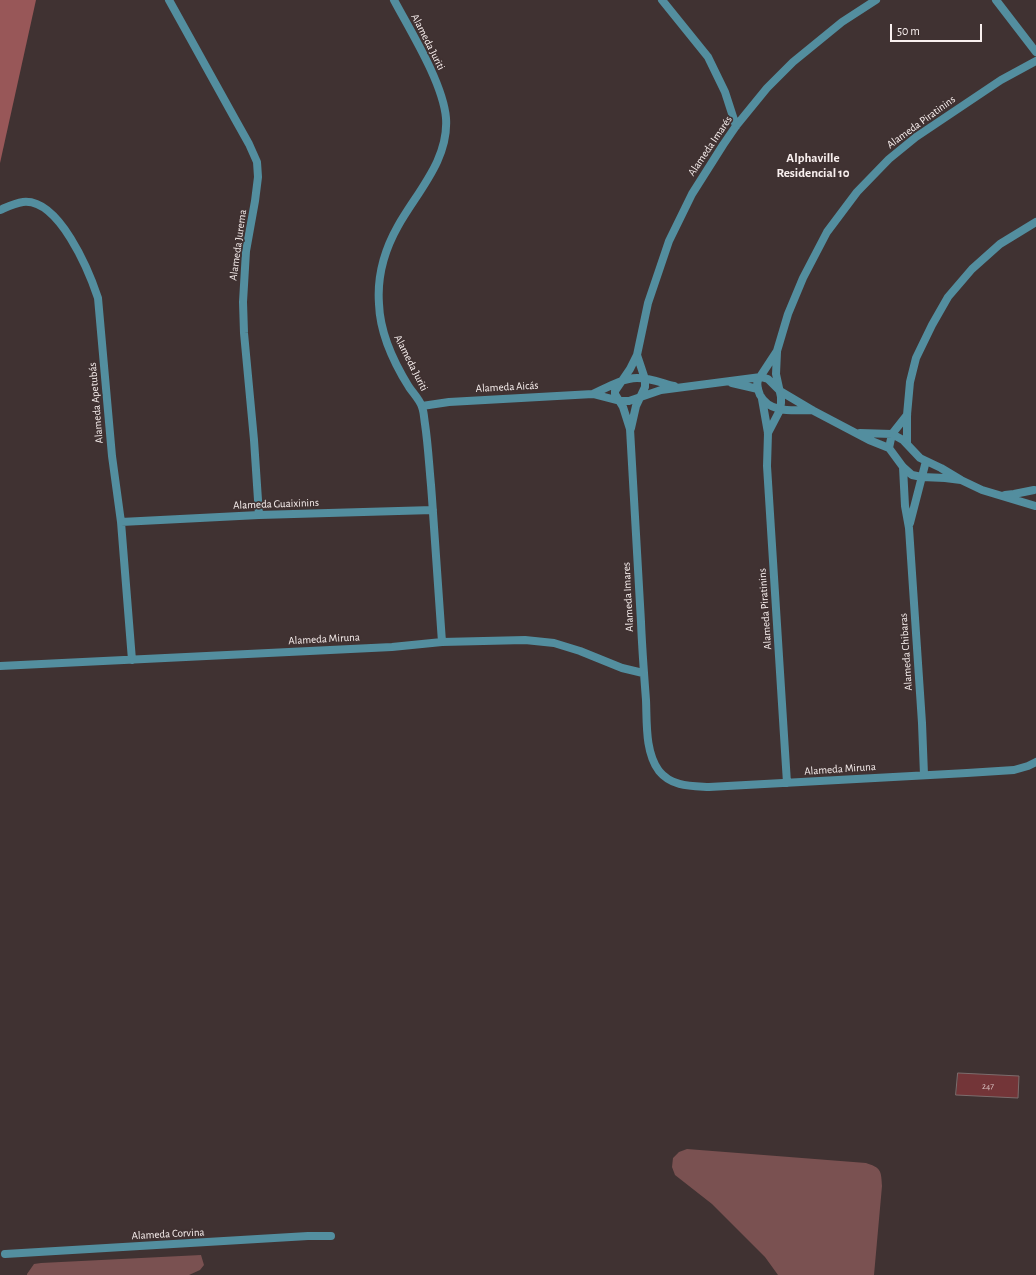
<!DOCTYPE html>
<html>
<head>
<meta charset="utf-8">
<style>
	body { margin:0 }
	#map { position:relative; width:1036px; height:1275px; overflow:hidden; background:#403232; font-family:"Alegreya Sans",sans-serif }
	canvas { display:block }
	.scale { position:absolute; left:890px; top:24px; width:92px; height:18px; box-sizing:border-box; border:2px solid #f9f0ef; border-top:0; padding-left:5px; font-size:12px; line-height:14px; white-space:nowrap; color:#f9f0ef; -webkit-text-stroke:3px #403232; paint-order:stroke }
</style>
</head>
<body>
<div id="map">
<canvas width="1036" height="1275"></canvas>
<div class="scale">50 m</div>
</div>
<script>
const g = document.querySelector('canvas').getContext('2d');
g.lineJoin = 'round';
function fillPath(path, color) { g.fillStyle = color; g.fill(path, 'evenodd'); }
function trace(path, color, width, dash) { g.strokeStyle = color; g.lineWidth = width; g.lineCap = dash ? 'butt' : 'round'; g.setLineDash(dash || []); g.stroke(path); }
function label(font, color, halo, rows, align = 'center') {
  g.font = font + ' "Alegreya Sans",sans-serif'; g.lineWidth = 3.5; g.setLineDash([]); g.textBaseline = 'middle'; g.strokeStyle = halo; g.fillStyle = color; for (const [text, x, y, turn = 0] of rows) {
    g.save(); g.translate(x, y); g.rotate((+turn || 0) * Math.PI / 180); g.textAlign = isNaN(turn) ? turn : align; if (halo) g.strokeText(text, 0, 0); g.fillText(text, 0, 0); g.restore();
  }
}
const green = new Path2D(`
	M687,1149L866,1163C881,1168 881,1170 882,1186L874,1275H778L765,1257L712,1204L675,1175L672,1167L673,1158L679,1152Z
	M201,1255L204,1265L200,1270L189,1275H27V1274L34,1264L41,1263Z`);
const forest = new Path2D(`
	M0,0H36L0,163Z`);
const building = new Path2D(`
	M958,1073L1019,1076L1018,1098L956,1095Z`);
const street = new Path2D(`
	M169,0L235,119L249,144L257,162L258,177L255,201L246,251L243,302L244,333L254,440L259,515
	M394,0C411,32 443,83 446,118C449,160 417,192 398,226C385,249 377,277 379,304C380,333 394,363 409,387C413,393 420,400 422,407C424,412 424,418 425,424C428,444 429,464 431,485C435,537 438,589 442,642
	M662,0L708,57L725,92L736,126
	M876,0L842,22L793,62L767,88L736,126L723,145L692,194L669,241L648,303L637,355L630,369L615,391V394L623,407L630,429C634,493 637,558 641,622C642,648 644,674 646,700C647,723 645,752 659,771C672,787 691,786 709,787L967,773L1014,770L1028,766L1036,762
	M996,0L1036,52
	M0,210C7,207 15,203 23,202C59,198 89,271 98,298L112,456L121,522L132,660
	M732,383L758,389
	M593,394C606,388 623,378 637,378C650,378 662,383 674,386
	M762,399L768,433L767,466L787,783
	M422,406L449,402L593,394L620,401H629L661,390L761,377L768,379L780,391L812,410L869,440L889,448L903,467L912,475L922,477L945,478L961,480
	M812,410C794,410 770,414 760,395C758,390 756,386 758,380L777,351L788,314L803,278L827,232L857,192L889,159L916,137L1001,80L1036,61
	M631,428L636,406L645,387V379L637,355
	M768,433L780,410L781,403V397L776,374L777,352
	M860,433L892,434L903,440L920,458L941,468L961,480L982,490L1035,506
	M907,443V415L910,382L916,358L932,325L948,297L972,269L1000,244L1036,222
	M889,448L892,434L907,415
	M903,467L905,506L909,528L922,723L924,775
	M1005,495L1014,494L1034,490
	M121,522L259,515L433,510
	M910,523L926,461
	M0,666L392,647L442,642L525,640L554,643L580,651L622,668L643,673
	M5,1254L308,1236H331`);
const numberNames = [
	["247",988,1086]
];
const streetNames = [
	["Alameda Juriti",428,42,63],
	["Alameda Piratinins",921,122,-36],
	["Alameda Imarés",710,146,-56],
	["Alameda Jurema",238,245,-82],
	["Alameda Juriti",411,363,63],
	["Alameda Aicás",507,387,-3],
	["Alameda Apetubás",96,403,-95],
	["Alameda Guaixinins",276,504,-2],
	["Alameda Imares",628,597,-93],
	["Alameda Piratinins",765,609,-94],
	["Alameda Miruna",324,639,-3],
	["Alameda Chibaras",906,652,-94],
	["Alameda Miruna",840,769,-4],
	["Alameda Corvina",168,1234,-3]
];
const quarterNames = [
	["Alphaville",813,158],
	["Residencial 10",813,173]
];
fillPath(green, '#7a5151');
fillPath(forest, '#985758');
fillPath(building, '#733538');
trace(building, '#7c6d6d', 1);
trace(street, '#538e9f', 8);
label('9px', '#d8c1c1', null, numberNames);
label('11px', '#f9f0ef', '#403232', streetNames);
label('bold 13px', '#f9f0ef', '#403232', quarterNames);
</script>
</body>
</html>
